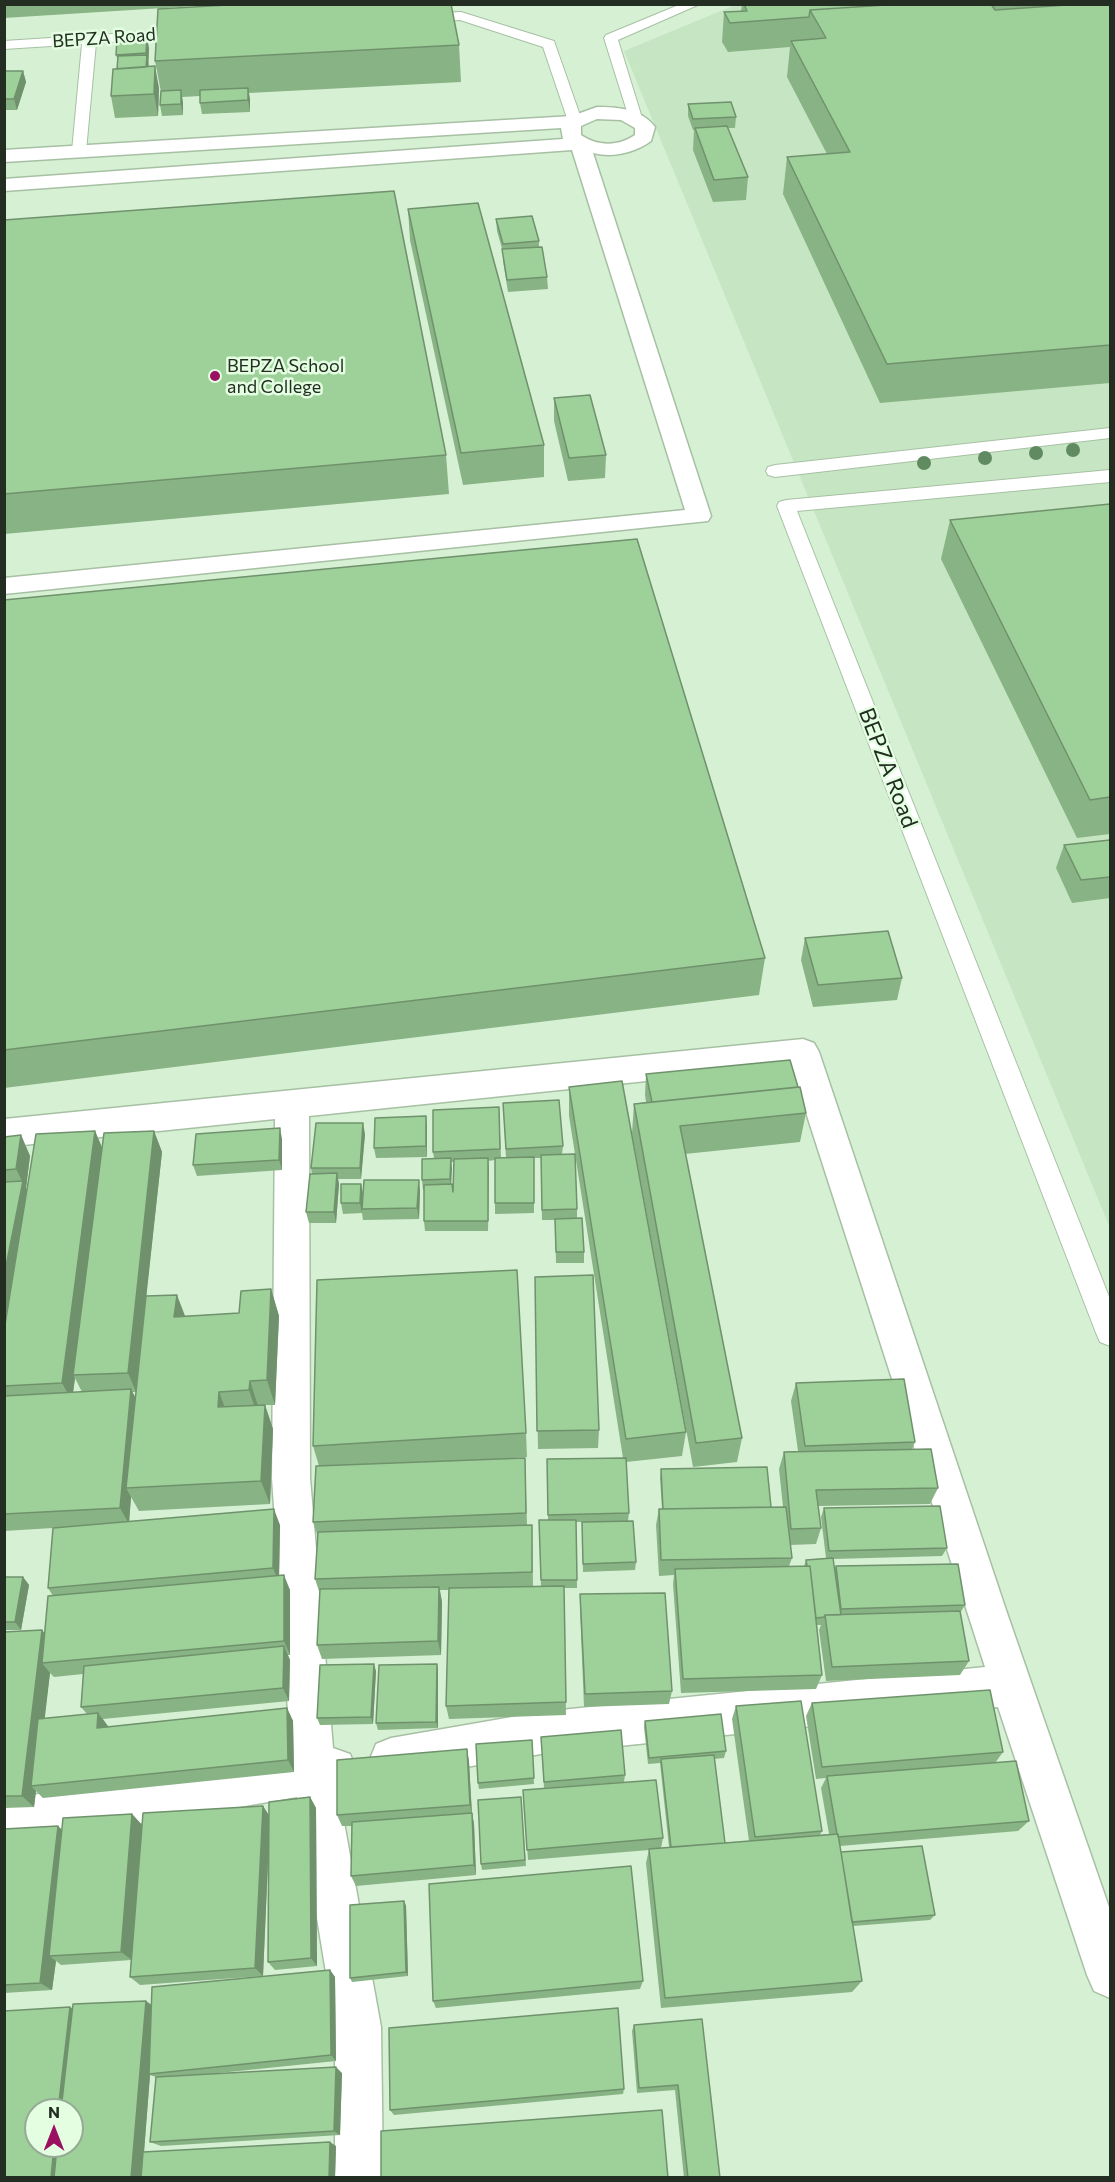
<!DOCTYPE html>
<html>
<head>
<meta charset="utf-8">
<style>
	body { margin:0 }
	#map { position:relative; width:1115px; height:2182px; overflow:hidden; background:#d6f0d4; font-family:Commissioner,sans-serif }
	canvas { display:block }
	.frame { position:absolute; inset:0; border:6px solid #232d22; pointer-events:none }
	.north { position:absolute; left:24px; top:2098px; width:60px; height:60px; box-sizing:border-box; background:#e3fee1; border:2px solid #96aa95; border-radius:50%; rotate:0deg; font-size:16px; font-weight:700; line-height:24px; text-align:center; color:#232d22 }
	.north::after { content:''; display:block; margin:auto; width:21px; height:27px; background:#9b1060; clip-path:polygon(50% 0,100% 100%,50% 72%,0 100%) }
</style>
</head>
<body>
<div id="map">
<canvas width="1115" height="2182"></canvas>
<div class="frame"></div>
<div class="north">N</div>
</div>
<script>
const g = document.querySelector('canvas').getContext('2d');
g.lineJoin = 'round';
function fillPath(path, color) { g.fillStyle = color; g.fill(path, 'evenodd'); }
function trace(path, color, width, dash) { g.strokeStyle = color; g.lineWidth = width; g.lineCap = dash ? 'butt' : 'round'; g.setLineDash(dash || []); g.stroke(path); }
function label(font, color, halo, rows, align = 'center') {
  g.font = font + ' Commissioner,sans-serif'; g.lineWidth = 5; g.setLineDash([]); g.textBaseline = 'middle'; g.strokeStyle = halo; g.fillStyle = color; for (const [text, x, y, turn = 0] of rows) {
    g.save(); g.translate(x, y); g.rotate((+turn || 0) * Math.PI / 180); g.textAlign = isNaN(turn) ? turn : align; if (halo) g.strokeText(text, 0, 0); g.fillText(text, 0, 0); g.restore();
  }
}
const built = new Path2D(`
	M735,5H1110V1228L624,51Z`);
const service = new Path2D(`
	M681,4H700L618,40L642,118L635,122L630,121L604,38L606,35Z
	M461,12L554,41L582,121L580,124L575,125L568,121L543,47L460,20L419,22L412,18L419,14Z
	M191,29L198,33L196,36L96,43L86,151L79,155L72,151L82,44L4,49V41Z
	M1110,428V438L775,477L768,475L766,471L768,467L775,465Z
	M1110,470V482L797,511L1110,1299V1346L1100,1342L1096,1333L777,506L779,502L786,500Z`);
const minor = new Path2D(`
	M597,107C617,107 642,109 655,127L651,141C634,153 613,158 593,153L711,516L708,521L4,594V578L685,510L572,150L4,191V179L563,139L561,128L4,162V150L572,116ZM597,119L621,120L635,128V135C618,147 597,146 581,135V126Z
	M803,1039L814,1043L819,1052L1007,1613L1110,1910V1998L1094,1991L1087,1975L998,1707L541,1754L391,1780L376,1774L370,1759L376,1744L391,1738L541,1712L985,1667L791,1066L309,1116L310,1478L333,1748L350,1754L356,1769L350,1784L338,1789L381,2027L383,2178H335V2027L297,1797L158,1821L4,1843V1799L158,1777L291,1755L272,1478L275,1119L4,1147V1119Z`);
const trees = [
	[1073,450],
	[1036,453],
	[985,458],
	[924,463]
];
const wall = new Path2D(`
	M4,4H227L4,18Z
	M742,4H1110V383L880,403L783,194L787,157L827,154L787,77L790,47L728,52L722,42L724,12L741,11Z
	M459,45L461,82L249,93L250,112L202,114L200,103V96L182,97L183,115L162,116L160,105L161,92L155,61Z
	M149,48L148,60L149,67L159,88L158,116L115,118L111,96L117,69L118,61L116,55Z
	M4,71H23L26,82L17,110H4Z
	M688,104L736,117L735,128H728L748,177L746,200L713,202L693,150L694,130H693L688,116Z
	M408,209L544,445V477L463,485L410,240Z
	M496,219L539,241V247L547,277L548,289L508,292L503,261V252L497,231Z
	M4,220L446,455L449,494L4,534Z
	M554,398L606,455L605,478L568,481L554,421Z
	M1110,504V834L1077,838L941,559L950,520Z
	M4,600L765,958L759,995L4,1088Z
	M1110,840V898L1072,903L1056,868L1064,845Z
	M805,938L902,978L897,1000L813,1007L801,960Z
	M646,1074L798,1087L806,1113L800,1142L685,1154L742,1438L737,1462L693,1467L632,1133L634,1104L646,1102L645,1095Z
	M569,1087L686,1432L682,1456L626,1462L629,1513L628,1521L636,1562L635,1570L583,1572L582,1522H576L577,1588H564L566,1715L449,1719L446,1706L449,1590H440L442,1602L441,1655L322,1659L317,1645L320,1594L315,1579L318,1537L313,1522L319,1466L313,1446L526,1433L527,1457L482,1460L525,1458L527,1525H532L533,1586H541L539,1520H548L547,1459L623,1458L569,1116Z
	M503,1103L563,1146L562,1154L577,1209V1219L584,1252V1263H556L555,1220H542L541,1158H534V1213L495,1214V1160L488,1161V1231H425L424,1221V1190H423L422,1180L434,1158L433,1152L499,1107L501,1158H506ZM451,1162H454L453,1192L451,1185Z
	M426,1116L427,1127V1157L376,1158L374,1148Z
	M95,1131L102,1148L154,1131L162,1152L146,1296L185,1316L239,1313L271,1289L279,1316L275,1405H265L273,1429L270,1504L139,1511L131,1497L129,1522L280,1525L279,1575L290,1590V1655H288L290,1660L289,1701L103,1719L108,1727L287,1708L293,1721L294,1772L43,1798L36,1791L34,1807L4,1808V1632L42,1630L45,1634L53,1596L48,1588L53,1528L4,1531V1137L21,1135L30,1156L26,1188L27,1189ZM75,1378L82,1392H73ZM132,1392H136V1398ZM50,1673L54,1677L83,1674L81,1707L87,1714L44,1719Z
	M365,1134L361,1179H338L339,1184L336,1223H309L306,1212L312,1174L311,1168Z
	M282,1139V1170L197,1176L193,1165Z
	M361,1184L363,1194L420,1190L419,1219L363,1220L362,1213L343,1214L341,1203Z
	M535,1277L599,1430L598,1448L538,1449Z
	M796,1383L915,1442L912,1449L938,1488L930,1504L818,1506L821,1528L816,1544L790,1545L792,1558L789,1566H804L806,1560L826,1558L821,1517L824,1508L947,1548L942,1556L833,1559L834,1570L836,1566L965,1605L960,1613L969,1661L960,1675L826,1681L819,1630L821,1625H817L822,1675L816,1689L681,1693L673,1584L674,1575L659,1576L656,1525L659,1509H662L660,1478L661,1469L771,1507H783L779,1469L784,1452L798,1451L791,1401Z
	M4,1577H23L29,1585L21,1630H4Z
	M580,1594L672,1691L669,1704L584,1707L580,1609Z
	M437,1664L438,1671V1728L378,1730L376,1723Z
	M376,1671L373,1724L320,1725L317,1718Z
	M812,1703L1003,1752L995,1763L1029,1821L1018,1831L840,1846L841,1852L935,1915L930,1920L853,1926L862,1981L852,1992L661,2008L646,1863L649,1850L528,1860L523,1790L663,1838L661,1848L669,1847L660,1763L648,1764L644,1727L645,1721L726,1751L724,1758L714,1759L725,1843L749,1841L732,1719L736,1706L822,1831L820,1835L829,1834L821,1788L826,1778L816,1779L806,1716Z
	M541,1737L625,1775L624,1782L544,1788Z
	M532,1740L534,1784L479,1789L478,1783Z
	M467,1749L469,1762L472,1813L474,1824L476,1875L356,1886L351,1876L352,1826H342L337,1815Z
	M310,1797L316,1808L317,1966L275,1970L268,1962L269,1838L263,1976L140,1985L130,1977L131,1960L61,1965L56,1961L52,1990L4,1993V1829L58,1826L62,1830L132,1814L142,1825L263,1806L269,1816Z
	M521,1797L526,1866L482,1870L481,1864Z
	M404,1901L406,1906L408,1976L352,1982L350,1978Z
	M330,1970L335,1977L336,2061L209,2074L342,2073L340,2135L161,2146L150,2142L156,2077L150,2075L144,2152L336,2146L335,2178H4L72,2008L152,2005Z
	M643,1981L640,1989L436,2008L433,2001Z
	M702,2019L720,2178H684L675,2090L637,2093L632,2031L634,2025Z
	M624,2089L623,2094L394,2115L390,2110Z`);
const shadedWall = new Path2D(`
	M147,37L149,48L148,79L146,68L147,59L146,53Z
	M155,66L159,88L158,116L154,94Z
	M23,71L26,82L17,110L14,99Z
	M248,88L250,99V112L248,100Z
	M181,90L183,102V115L181,104Z
	M426,1116L427,1127V1157L426,1146Z
	M363,1123L365,1134L361,1179L360,1168Z
	M280,1128L282,1139V1170L279,1160Z
	M95,1131L104,1152L73,1375L75,1378L72,1401L62,1383Z
	M154,1131L162,1152L136,1392L128,1373Z
	M21,1135L30,1156L26,1188L33,1202L4,1342V1276L23,1183L16,1169Z
	M451,1158L452,1169L451,1189L450,1179Z
	M488,1158L489,1169L488,1231Z
	M337,1173L339,1184L336,1223L334,1212Z
	M419,1180L420,1190L419,1219L417,1208Z
	M361,1184L363,1194L362,1209V1213L360,1203Z
	M271,1289L279,1316L275,1405L267,1380Z
	M177,1295L187,1321L174,1317Z
	M250,1381L258,1406L257,1414L249,1390Z
	M131,1389L140,1407L126,1488L131,1497L129,1524L120,1508Z
	M219,1392L228,1416L218,1407Z
	M265,1405L273,1429L270,1504L261,1481Z
	M274,1509L280,1525L279,1583L273,1568Z
	M284,1575L290,1590V1655L284,1641Z
	M23,1577L29,1585L21,1630L15,1622Z
	M439,1587L442,1602L441,1655L438,1641Z
	M42,1630L53,1645L42,1663L50,1673L37,1786H31L36,1791L34,1807L22,1796Z
	M284,1646L290,1660L289,1701L283,1688Z
	M374,1664L376,1671L373,1724L371,1717Z
	M437,1664L438,1671V1728L436,1722Z
	M287,1708L293,1721L294,1772L288,1760Z
	M98,1713L108,1726L107,1741L97,1728Z
	M467,1749L469,1762L472,1816L470,1805Z
	M310,1797L316,1808L317,1966L311,1958Z
	M263,1806L270,1817L263,1976L255,1968Z
	M472,1813L474,1824L476,1875L474,1865Z
	M132,1814L142,1825L132,1960L121,1952Z
	M58,1826L69,1837L49,1956L56,1961L52,1990L40,1983Z
	M404,1901L406,1906L408,1976L406,1972Z
	M330,1970L335,1977L336,2061L331,2055Z
	M146,2001L156,2008L149,2074L150,2075L142,2178H131Z
	M70,2007L82,2014L71,2110H58Z
	M336,2067L342,2073L340,2135L334,2131Z
	M330,2142L336,2146L335,2178H329Z
	M54,2146H67L64,2178H51Z`);
const building = new Path2D(`
	M245,4H451L459,45L155,61L158,9Z
	M744,4H901L810,10L809,17L730,23L724,12L747,11Z
	M901,4H991L995,10L1081,4H1110V345L887,364L787,157L850,152L791,41L826,38L810,10Z
	M147,37L146,53L116,55L117,39Z
	M147,55L146,67L117,69L118,56Z
	M155,66L154,94L111,96L113,69Z
	M4,71H23L14,99H4Z
	M248,88V100L200,103V90Z
	M181,90V104L160,105L161,91Z
	M731,102L736,117L693,119L688,104Z
	M727,126L748,177L714,180L695,128Z
	M394,191L446,455L4,494V220Z
	M478,203L544,445L461,453L408,209Z
	M532,216L539,241L503,244L496,219Z
	M542,247L547,277L507,280L502,249Z
	M590,395L606,455L569,458L554,398Z
	M1110,504V797L1090,800L950,520Z
	M637,539L765,958L4,1050V600Z
	M1110,840V877L1081,880L1064,845Z
	M888,931L902,978L818,985L805,938Z
	M790,1060L798,1087L652,1102L646,1074Z
	M622,1081L686,1432L626,1439L569,1087Z
	M800,1087L806,1113L680,1126L742,1438L696,1443L634,1104Z
	M559,1100L563,1146L506,1149L503,1103Z
	M499,1107L500,1149L433,1152V1110Z
	M426,1116V1146L374,1148L375,1118Z
	M316,1123H363L360,1168H311Z
	M280,1128L279,1160L193,1165L196,1134Z
	M95,1131L62,1383L4,1386V1331L36,1134Z
	M154,1131L128,1373L73,1375L104,1133Z
	M21,1135L16,1169L4,1170V1137Z
	M575,1154L577,1209L542,1210L541,1155Z
	M534,1157V1203H495V1158Z
	M451,1158L450,1179L422,1180V1159Z
	M488,1158V1221H424V1185L452,1184L453,1192L454,1159Z
	M337,1173L334,1212H306L310,1174Z
	M364,1180H419L417,1208L362,1209Z
	M23,1181L4,1276V1182Z
	M341,1184H361L360,1203H341Z
	M582,1218L584,1252H556L555,1219Z
	M517,1270L526,1433L313,1446L317,1280Z
	M593,1275L599,1430L537,1431L535,1277Z
	M271,1289L267,1380L250,1381L249,1390L219,1392L218,1407L265,1405L261,1481L126,1488L146,1296L177,1295L174,1317L239,1313L241,1291Z
	M904,1379L915,1442L805,1446L796,1383Z
	M131,1389L120,1508L4,1514V1396Z
	M931,1449L938,1488L816,1490L821,1528L791,1529L784,1452Z
	M525,1458L526,1513L313,1522L316,1466Z
	M626,1458L629,1513L548,1515L547,1459Z
	M767,1467L771,1507L663,1509L661,1469Z
	M940,1506L947,1548L829,1551L824,1508Z
	M786,1507L792,1558L661,1560L659,1509Z
	M274,1509L273,1568L48,1588L53,1528Z
	M539,1520H576L577,1580H541Z
	M633,1521L636,1562L583,1564L582,1522Z
	M532,1525V1572L315,1579L318,1532Z
	M833,1558L841,1615H825L824,1617L816,1618L810,1566H807L806,1560Z
	M958,1564L965,1605L841,1609L836,1566Z
	M810,1566L822,1675L683,1679L675,1569Z
	M284,1575V1641L42,1663L48,1596Z
	M4,1577H23L15,1622H4Z
	M564,1586L566,1702L446,1706L449,1588Z
	M439,1587L438,1641L317,1645L320,1589Z
	M665,1593L672,1691L585,1694L580,1594Z
	M960,1611L969,1661L832,1667L825,1615Z
	M42,1630L22,1796H4V1632Z
	M284,1646L283,1688L81,1707L84,1666Z
	M374,1664L371,1717L317,1718L320,1665Z
	M437,1664L436,1722L376,1723L379,1665Z
	M990,1690L1003,1752L822,1767L812,1703Z
	M801,1701L822,1831L755,1837L736,1706Z
	M287,1708L288,1760L31,1786L38,1719L98,1713L97,1728Z
	M721,1714L726,1751L649,1758L645,1721Z
	M621,1730L625,1775L544,1782L541,1737Z
	M532,1740L534,1778L478,1783L476,1744Z
	M467,1749L470,1805L337,1815V1760Z
	M714,1755L725,1843L671,1847L661,1759Z
	M1016,1761L1029,1821L838,1837V1834H837L827,1776Z
	M656,1780L663,1838L527,1850L523,1790Z
	M310,1797L311,1958L268,1962L269,1802Z
	M521,1797L525,1860L481,1864L478,1800Z
	M263,1806L255,1968L130,1977L143,1813Z
	M472,1813L474,1865L351,1876L352,1822Z
	M132,1814L121,1952L49,1956L63,1818Z
	M58,1826L40,1983L4,1985V1829Z
	M838,1834L862,1981L665,1998L649,1849Z
	M922,1846L935,1915L852,1922L841,1852Z
	M631,1866L643,1981L433,2001L429,1884Z
	M404,1901L406,1972L350,1978V1905Z
	M330,1970L331,2055L149,2074L152,1987Z
	M146,2001L131,2178H54L57,2146H72V2110H61L73,2004Z
	M70,2007L58,2110H36V2146H54L51,2178H4V2011Z
	M618,2008L624,2089L390,2110L389,2028Z
	M702,2019L720,2178H688L678,2085L639,2088L634,2025Z
	M336,2067L334,2131L150,2142L156,2077Z
	M662,2110L668,2178H381V2131Z
	M330,2142L329,2178H141L143,2152Z`);
const markers = [
	[215,376,6,"#9b1060"]
];
const farStreetnames = [
	["BEPZA Road",104,38,-4]
];
const farPoinames = [
	["BEPZA School",227,366],
	["and College",227,387]
];
const streetNames = [
	["BEPZA Road",888,768,69]
];
fillPath(built, '#c6e6c3');
trace(service, '#a7c0a4', 2);
trace(minor, '#a7c0a4', 3);
fillPath(service, '#fff');
fillPath(minor, '#fff');
g.fillStyle = '#608a60';
for (const [x, y] of trees) { g.beginPath(); g.arc(x, y, 7, 0, 2 * Math.PI); g.fill(); }
fillPath(wall, '#88b384');
fillPath(shadedWall, '#6f926c');
fillPath(building, '#9ed09a');
trace(building, '#6f926c', 1.5);
for (const [x, y, r, color] of markers) { const dot = new Path2D(); dot.arc(x, y, r, 0, 2 * Math.PI); g.fillStyle = color; g.fill(dot); trace(dot, '#e3fee1', 2); }
label('18px', '#232d22', '#e3fee1', farStreetnames);
label('18px', '#232d22', '#e3fee1', farPoinames, 'left');
label('22px', '#232d22', '#e3fee1', streetNames);
</script>
</body>
</html>
